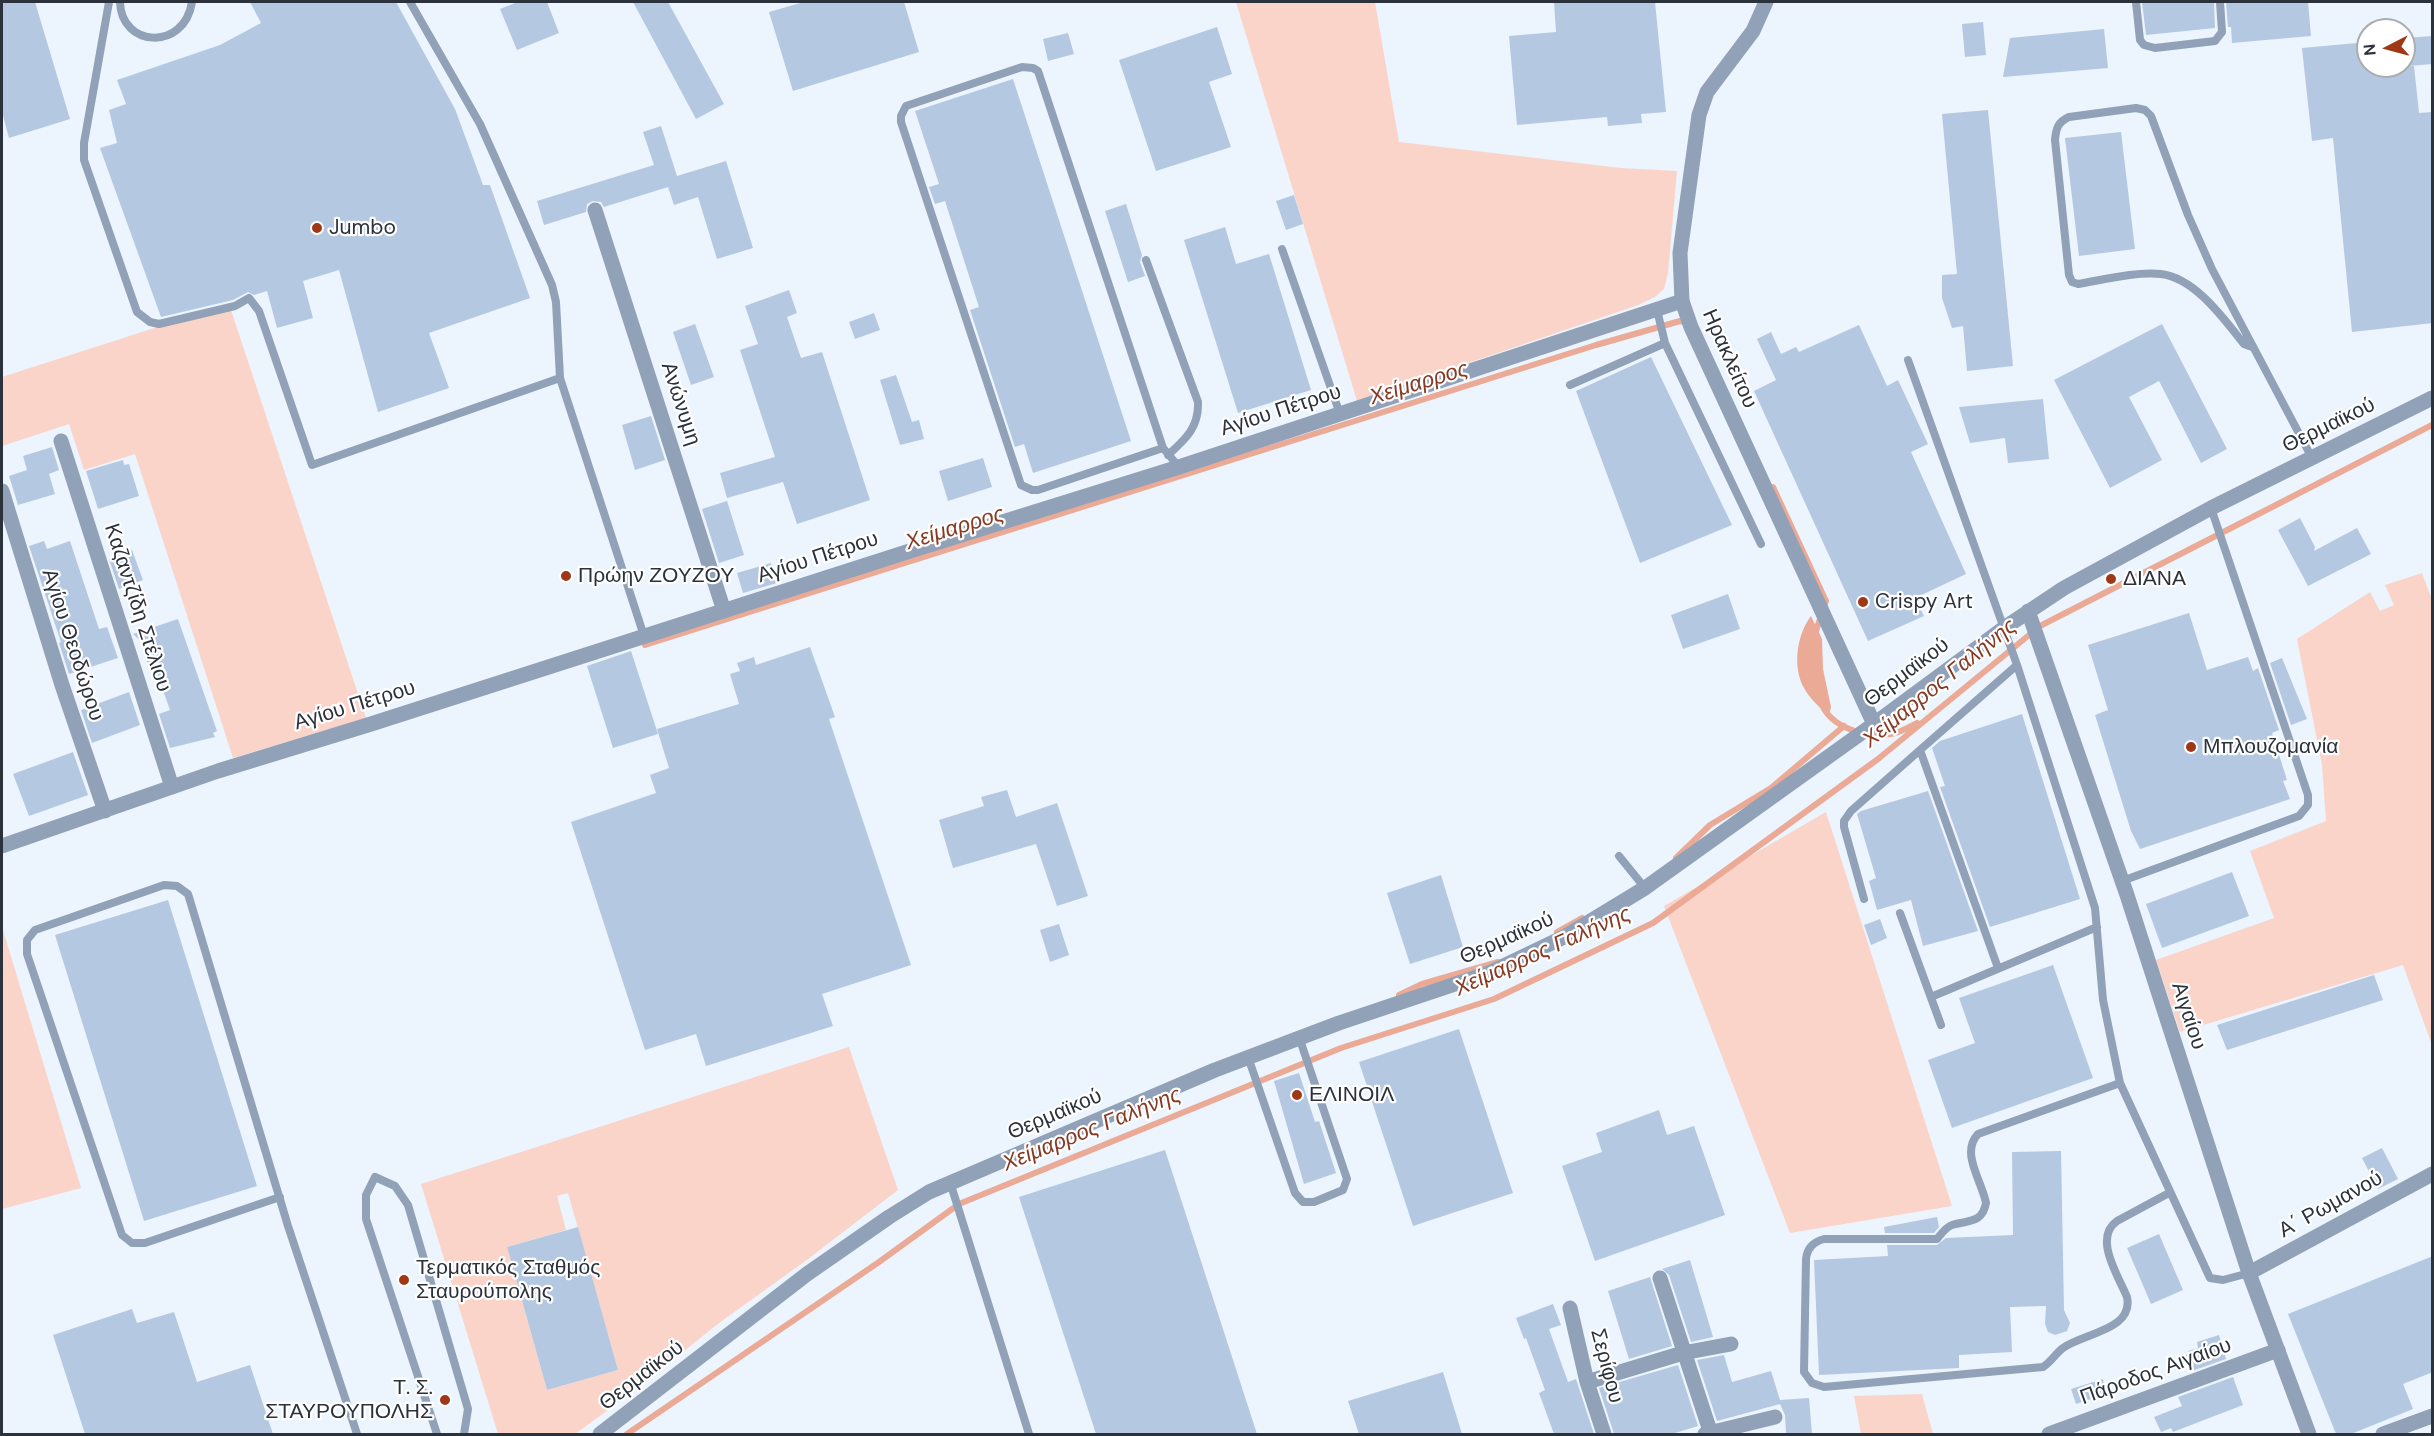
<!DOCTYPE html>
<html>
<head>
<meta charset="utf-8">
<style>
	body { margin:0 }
	#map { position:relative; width:2434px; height:1436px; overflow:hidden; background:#ecf4fe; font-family:"DM Sans",sans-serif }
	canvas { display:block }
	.frame { position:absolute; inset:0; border:3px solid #2b323c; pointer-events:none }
	.north { position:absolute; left:2356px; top:18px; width:60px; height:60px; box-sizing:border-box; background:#fff; border:2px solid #aaadb1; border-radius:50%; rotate:264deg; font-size:16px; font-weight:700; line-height:24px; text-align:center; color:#2b323c }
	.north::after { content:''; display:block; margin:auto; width:21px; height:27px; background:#9f3817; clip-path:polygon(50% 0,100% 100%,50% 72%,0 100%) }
</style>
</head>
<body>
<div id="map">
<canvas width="2434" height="1436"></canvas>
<div class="frame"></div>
<div class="north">N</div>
</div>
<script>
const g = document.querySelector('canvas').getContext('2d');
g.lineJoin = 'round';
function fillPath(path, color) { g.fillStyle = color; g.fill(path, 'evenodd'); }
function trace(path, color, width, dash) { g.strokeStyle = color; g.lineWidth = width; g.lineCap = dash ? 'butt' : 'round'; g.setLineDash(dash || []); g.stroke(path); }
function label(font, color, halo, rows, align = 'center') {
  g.font = font + ' "DM Sans",sans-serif'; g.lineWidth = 4.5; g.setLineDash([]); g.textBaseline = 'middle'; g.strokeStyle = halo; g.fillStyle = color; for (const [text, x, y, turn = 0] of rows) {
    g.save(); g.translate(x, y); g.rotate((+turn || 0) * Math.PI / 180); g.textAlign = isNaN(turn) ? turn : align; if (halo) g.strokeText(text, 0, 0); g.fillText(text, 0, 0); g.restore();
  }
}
const green = new Path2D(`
	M1236,2H1375L1399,142L1621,168L1677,171L1668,273L1664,289L1655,297L1638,305L1357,401Z
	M229,304L366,718L233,758L135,454L84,470L69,424L2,446V377Z
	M2422,573L2432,600V1045L2403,965L2180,1032L2156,960L2274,918L2250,851L2326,821L2322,765L2297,639L2370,592L2380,611L2394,605L2385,585Z
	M1826,812L1952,1206L1790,1233L1664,906Z
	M3,930L81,1188L2,1209V931Z
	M849,1047L898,1190L808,1259L719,1323L634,1391L575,1434H498L421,1184ZM568,1193L618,1370L547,1390L507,1247L566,1230L557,1196Z
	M1922,1394L1933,1434H1861L1854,1396Z`);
const water = new Path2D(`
	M1811,616L1822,639L1823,669L1831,707L1829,716C1819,707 1810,699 1804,688C1792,667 1797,634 1811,616Z`);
const stream = new Path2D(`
	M1773,487L1826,601L1815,634
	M645,645L1596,345L1680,321L1686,323
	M1824,709C1837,730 1869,738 1891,734C1900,733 1909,727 1917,723
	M1676,858L1710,825L1771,788L1844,726
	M1557,932L1582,918
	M1399,995L1422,984L1498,962
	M627,1434L879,1262L959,1204L1341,1048L1494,999L1653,923L1878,759L2040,626L2432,425`);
const building = new Path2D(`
	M2,2H35L70,119L9,138L2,112Z
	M250,2H396L455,109L483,185H490L530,298L429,333L449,388L378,412L339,270L303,281L313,318L277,328L267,291L254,295L248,292L233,300L161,317L100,148L117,143L109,110L126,104L117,80L220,45L261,23Z
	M518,2H547L559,33L517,50L500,9Z
	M633,2H668L724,104L696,119Z
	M804,2H904L919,52L793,91L769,12Z
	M1554,2H1655L1666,112L1641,114L1642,123L1608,126L1607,117L1517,125L1509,36L1556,32Z
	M2142,2H2214L2215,28L2146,35Z
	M2226,2H2308L2311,36L2232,43L2231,27H2228Z
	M1983,22L1986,55L1965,57L1962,24Z
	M1217,27L1232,74L1209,82L1231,147L1156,171L1119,60Z
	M2104,29L2108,68L2003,77L2010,38Z
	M1068,33L1074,54L1048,61L1043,39Z
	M2433,36V64L2408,66H2414L2419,113L2433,112V323L2352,332L2333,138L2312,141L2302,48L2368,42V66H2404V38Z
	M1013,79L1131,441L1033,473L1024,444L1015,447L970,310L979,307L945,201L935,204L929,187L939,184L915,111Z
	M1988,110L2013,366L1967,371L1963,326L1952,328L1942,298V275L1957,274L1942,114Z
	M661,126L677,176L726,161L753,248L717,259L698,197L674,205L668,187L604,207L601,202L593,201L587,204L586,212L544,225L537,201L654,165L643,132Z
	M2121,132L2135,249L2079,256L2065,138Z
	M1294,195L1303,224L1286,230L1276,201Z
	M1126,204L1142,255L1140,262L1145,276L1128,282L1105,211Z
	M1225,227L1236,264L1269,254L1311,390L1238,413L1184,240Z
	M789,290L797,313L787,317L801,358L822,352L870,500L797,524L783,482L727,498L720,473L775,457L740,350L758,344L745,306Z
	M874,313L880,330L855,339L849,322Z
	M695,324L714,377L691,385L673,332Z
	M2162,324L2227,449L2201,463L2159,381L2129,397L2162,460L2110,488L2054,380Z
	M1859,325L1887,386L1898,380L1928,444L1911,452L1966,574L1915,598L1924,616L1868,641L1754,391L1776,380L1757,339L1771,332L1781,354L1796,347L1799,352Z
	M1651,357L1732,525L1640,563L1576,391Z
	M896,375L912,422L919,420L924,439L900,445L880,380Z
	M2043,399L2049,459L2008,463L2005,438L1970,443L1959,407Z
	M651,416L665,460L635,470L622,425Z
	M52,447L59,470L49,474L55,494L18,505L9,476L27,470L23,456Z
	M983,458L992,487L948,501L939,471Z
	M123,460L124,465L129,464L139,496L98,509L86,471Z
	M727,501L744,555L719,563L702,509Z
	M2300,518L2315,547L2314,551L2357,528L2371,554L2308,586L2278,530Z
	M44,541L47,549L70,541L99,629L107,627L118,658L69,674L59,643L61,642L29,546Z
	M132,550L143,580L119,589L109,559Z
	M771,563L777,583L743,593L737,573Z
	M1728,594L1740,629L1683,649L1671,615Z
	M2189,613L2207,670L2248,657L2253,671L2258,668L2279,730L2272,733L2287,780L2283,781L2290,799L2140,849L2131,831L2095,715L2108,710L2088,645Z
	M178,619L217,731L213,733L215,737L170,748L159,714L170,710L154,665L147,662L148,648L133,634Z
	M810,647L835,717L829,719L911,965L822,994L833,1026L706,1066L696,1034L645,1050L571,822L656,793L650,775L669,768L657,729L739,704L730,674L740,671L737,663L754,657L756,665Z
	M631,651L658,734L613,748L587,666Z
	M2282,658L2307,719L2291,725L2270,663Z
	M129,692L140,725L92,743L81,710Z
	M2022,714L2080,899L1990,927L1940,787L1945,786L1932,748L1940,741Z
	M73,752L88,795L29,816L13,774Z
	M1007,790L1016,817L1057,803L1088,896L1057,906L1036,844L953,868L939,820L984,806L981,797Z
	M1928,791L1978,931L1923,946L1911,900L1877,910L1869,881L1876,878L1857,814L1861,811Z
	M2232,872L2249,916L2162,948L2146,904Z
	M1441,875L1463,947L1410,964L1387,893Z
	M168,900L257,1186L144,1221L55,935Z
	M1880,919L1887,938L1871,945L1864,925Z
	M1059,924L1069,955L1050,962L1040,930Z
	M2053,965L2093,1078L1952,1128L1928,1060L1975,1043L1959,998Z
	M2374,975L2383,1000L2227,1050L2217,1025Z
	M1459,1029L1513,1193L1413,1226L1359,1062Z
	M1299,1073L1315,1122L1319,1121L1336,1173L1304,1184L1274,1081Z
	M1659,1110L1667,1135L1694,1126L1725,1215L1595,1261L1562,1166L1602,1152L1596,1133Z
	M2382,1148L2398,1179L2378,1189L2362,1158Z
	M1165,1150L1257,1434H1096L1019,1197Z
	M2061,1151L2064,1310L2070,1323L2067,1331L2055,1335L2048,1332L2045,1324L2046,1306L2010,1307L2012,1352L1959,1355V1368L1819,1375L1814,1260L1888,1256L1887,1245H1937L1946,1238L2013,1235L2012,1152Z
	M1937,1217L1939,1227L1934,1233H1885L1884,1227Z
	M578,1227L618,1370L547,1390L507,1247Z
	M2159,1234L2183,1290L2151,1304L2127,1248Z
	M2433,1256V1372L2403,1384L2413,1409L2351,1434H2336L2288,1314Z
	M1690,1260L1713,1337L1691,1342L1669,1275L1662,1269Z
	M1650,1277L1672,1346L1629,1359L1608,1291Z
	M1553,1304L1561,1325L1549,1329L1568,1382L1576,1379L1594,1434H1554L1539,1393L1545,1390L1526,1338L1524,1339L1516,1318Z
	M132,1309L137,1323L174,1312L197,1382L250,1365L273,1434H85L53,1335Z
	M2219,1335L2226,1359L2192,1371L2186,1355L2189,1354L2188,1351L2198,1348L2197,1342Z
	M1724,1355L1732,1382L1771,1371L1780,1400L1809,1398L1812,1434H1786L1785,1415L1780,1404L1717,1421L1697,1360Z
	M1678,1365L1698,1426L1672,1434H1614L1599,1388Z
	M1443,1372L1462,1434H1359L1348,1401Z
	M2233,1377L2243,1405L2173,1432L2171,1428L2161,1432L2154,1417L2182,1406L2178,1397Z
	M2103,1379L2106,1394L2076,1404L2071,1389Z`);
const service = new Path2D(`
	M109,2L84,143V160L137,312L150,322L159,324L235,306L249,298L259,311L312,465L560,378
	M120,2C121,47 184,52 192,2
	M410,2L480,124L552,285L556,302L560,378L644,636
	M2136,2L2140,40L2144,45L2155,48L2215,41L2222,32L2220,2
	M1282,249L1340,414
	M1146,260L1198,402C1199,427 1186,439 1168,455
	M1665,343L1761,544
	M2252,347L2244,344C2224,319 2195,278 2161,274C2137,271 2102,280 2078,284L2072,282L2069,275L2055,140C2056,128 2058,122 2069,117L2136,108L2145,110L2151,116L2188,215L2212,269L2312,458
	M1908,360L2017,665L2095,908L2103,1000L2120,1083L2210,1278L2223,1280L2249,1273
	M1570,385L1665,343L1657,310
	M1163,448L1038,490H1032L1021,485L901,122V116L906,106L1022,67L1033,68L1038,71L1163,448L1179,467
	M1619,856L1645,888
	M2122,881L2299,816L2308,805V795L2211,508
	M1864,899L1844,827V821L1851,811L1920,750
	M1900,913L1941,1025
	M1998,968L1920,750L2017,665
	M1931,997L2097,927
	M1248,1057L1295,1193L1303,1202H1314L1343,1190L1347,1179L1299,1037
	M2120,1083L1978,1134C1960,1153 1982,1181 1986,1203C1982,1224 1968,1220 1952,1225C1946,1227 1941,1234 1937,1239H1824C1813,1242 1807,1248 1806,1259L1804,1372L1812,1383L1824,1387L2043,1367C2051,1362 2056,1353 2063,1348C2084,1333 2134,1330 2127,1297C2118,1275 2093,1238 2117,1221L2169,1193
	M950,1182L1029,1434
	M280,1197L145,1243H132L122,1235L27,954V940L35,930L164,885L177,886L188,894L288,1226L357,1434
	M437,1434L366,1219V1195L375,1177L395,1186L408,1205L468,1409L464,1434`);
const minor = new Path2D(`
	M595,210L724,611
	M61,441L172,787
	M2,491L62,685L105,811
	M2,846L218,771L371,724L913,550L1179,467L1682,301
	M2249,1273L2432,1174
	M1660,1278L1711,1434
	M1570,1308L1587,1382L1604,1434
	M1587,1382L1683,1353L1731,1344
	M1705,1434L1775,1417
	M2049,1434L2278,1350
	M2383,1434L2432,1416`);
const tertiary = new Path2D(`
	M1766,2L1753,31L1707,92L1699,115L1680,253L1682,301L1691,327L1874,724
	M2028,611L2127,895L2249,1273L2309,1434
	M600,1434L807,1274L889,1217L929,1192L1215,1070L1339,1023L1491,972L1566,936L1645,888L1874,724L2004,628L2064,588L2211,508L2432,398`);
const markers = [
	[317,228,6,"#9f3817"],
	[566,576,6,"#9f3817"],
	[2111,579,6,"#9f3817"],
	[1863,602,6,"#9f3817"],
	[2191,747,6,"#9f3817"],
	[1297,1095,6,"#9f3817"],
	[404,1280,6,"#9f3817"],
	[445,1400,6,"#9f3817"]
];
const poiNames = [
	["Jumbo",329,228],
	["Πρώην ΖΟΥΖΟΥ",578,576],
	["ΔΙΑΝΑ",2123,579],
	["Crispy Art",1875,602],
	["Μπλουζομανία",2203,747],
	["ΕΛΙΝΟΙΛ",1309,1095],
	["Τερματικός Σταθμός",416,1268],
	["Σταυρούπολης",416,1292],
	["Τ. Σ.",433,1388,"right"],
	["ΣΤΑΥΡΟΥΠΟΛΗΣ",433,1412,"right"]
];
const streetNames = [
	["Ηρακλείτου",1729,359,66],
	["Ανώνυμη",680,404,72],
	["Αγίου Πέτρου",1281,411,-18],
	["Θερμαϊκού",2329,426,-26],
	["Αγίου Πέτρου",818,558,-18],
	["Καζαντζίδη Στέλιου",137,608,72],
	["Αγίου Θεοδώρου",72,645,72],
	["Θερμαϊκού",1907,673,-37],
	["Αγίου Πέτρου",355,706,-17],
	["Θερμαϊκού",1507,939,-24],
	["Αιγαίου",2188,1016,72],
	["Θερμαϊκού",1055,1115,-23],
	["Α΄ Ρωμανού",2331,1205,-29],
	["Σερίφου",1606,1366,75],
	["Πάροδος Αιγαίου",2156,1372,-20],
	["Θερμαϊκού",642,1376,-38]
];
const waterNames = [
	["Χείμαρρος",1419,384,-17],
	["Χείμαρρος",955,529,-17],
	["Χείμαρρος Γαλήνης",1940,684,-39],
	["Χείμαρρος Γαλήνης",1543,952,-24],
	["Χείμαρρος Γαλήνης",1092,1130,-22]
];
fillPath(green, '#fad4c9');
fillPath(water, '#eaaa96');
trace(stream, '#eaaa96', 6);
fillPath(building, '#b5c8e2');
trace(service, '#91a1b7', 8);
trace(minor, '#91a1b7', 15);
trace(tertiary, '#91a1b7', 15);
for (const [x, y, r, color] of markers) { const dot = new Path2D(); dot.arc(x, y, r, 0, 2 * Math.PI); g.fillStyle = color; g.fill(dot); trace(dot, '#fff', 2); }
label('21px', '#2b323c', '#fff', poiNames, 'left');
label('21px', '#2b323c', '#fff', streetNames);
label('italic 22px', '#873b24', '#fff', waterNames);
</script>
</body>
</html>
